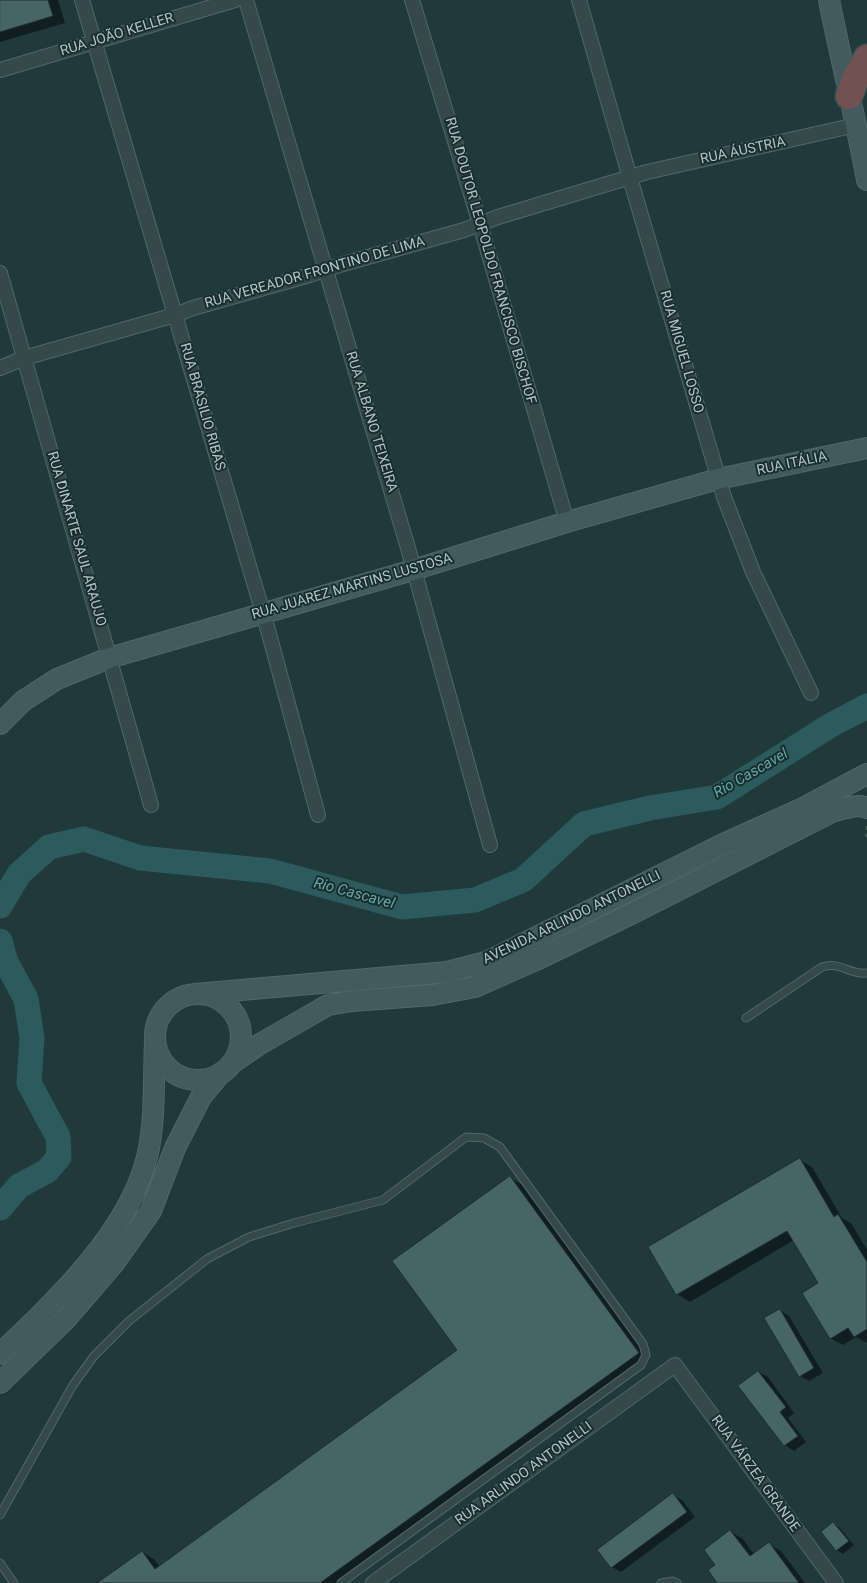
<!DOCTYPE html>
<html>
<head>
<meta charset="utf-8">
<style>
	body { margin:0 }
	canvas { display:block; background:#20393a }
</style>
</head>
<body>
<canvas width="867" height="1583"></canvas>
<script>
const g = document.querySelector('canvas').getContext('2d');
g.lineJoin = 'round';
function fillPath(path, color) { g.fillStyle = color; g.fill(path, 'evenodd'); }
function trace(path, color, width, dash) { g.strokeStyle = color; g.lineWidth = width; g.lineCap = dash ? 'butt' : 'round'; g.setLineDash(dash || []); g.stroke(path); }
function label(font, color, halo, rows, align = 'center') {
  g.font = font + ' Roboto,sans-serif'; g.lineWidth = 4; g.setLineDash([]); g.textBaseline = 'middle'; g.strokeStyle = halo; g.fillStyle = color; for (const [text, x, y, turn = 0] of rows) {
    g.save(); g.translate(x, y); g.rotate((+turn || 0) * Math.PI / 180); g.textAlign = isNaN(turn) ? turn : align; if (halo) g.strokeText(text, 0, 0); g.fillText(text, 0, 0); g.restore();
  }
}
const shadow = new Path2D(`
	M0,0H58L65,23L0,42Z
	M800,1160L812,1167L842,1218L851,1223L867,1250V1343L856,1337L843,1345L830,1338L820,1283L794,1240L690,1302L677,1294L650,1247Z
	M510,1178L523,1185L650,1360L342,1583H109L142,1552L154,1559L160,1567L459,1351Z
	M780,1310L789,1316L823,1373L809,1381L800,1376Z
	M759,1372L768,1377L794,1413L788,1418L806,1442L794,1451L785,1445L740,1386Z
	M673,1495L682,1500L695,1517L621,1572L612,1567Z
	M833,1524L839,1527L854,1545L843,1554L837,1550Z
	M731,1532L743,1539L754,1554L769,1544L781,1551L805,1583H719L717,1565Z`);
const river = new Path2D(`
	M0,906L19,874L49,847L84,839L140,858L270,871L402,907L475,900L523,880L584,824L650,808L717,797L831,725L867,706
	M0,941L6,962L26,999L32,1038L29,1083L58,1137L59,1157L47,1171L19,1186L0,1208`);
const building = new Path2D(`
	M0,0H48L53,16L0,32Z
	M800,1158L834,1217L838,1214L867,1262V1329L854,1337L848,1328L830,1339L802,1293L818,1283L787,1231L676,1295L648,1247Z
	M510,1176L639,1353L320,1583H97L142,1551L155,1569L457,1350L392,1261Z
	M780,1309L814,1368L799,1377L764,1318Z
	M758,1371L786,1407L780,1412L798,1436L784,1446L738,1386Z
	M673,1493L687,1512L611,1568L597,1550Z
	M833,1522L849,1541L836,1551L821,1532Z
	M730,1530L750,1556L769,1542L799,1583H717L708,1570L715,1565L704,1550Z`);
const path = new Path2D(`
	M867,826L866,834L867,837`);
const lane = new Path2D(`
	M746,1018L822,967C840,961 849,975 867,973
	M0,1515L73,1385L94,1356L129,1321L207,1259L249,1237L294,1223L383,1200L466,1137L484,1138L500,1147L643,1344L646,1355L641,1365L341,1583
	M0,1563L14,1583
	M661,1583L673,1581L677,1583`);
const street = new Path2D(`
	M82,0L268,630L318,815
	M246,0L408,548L490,845
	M412,0L480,224L567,522
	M579,0L630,178L724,497L753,572L811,693
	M0,70L235,0
	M0,273L151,805
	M0,368L24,358L175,315L193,308L310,275L343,264L464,230L498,217L647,172L856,125
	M373,1583L675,1365L836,1583`);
const secondary = new Path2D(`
	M829,0C841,60 856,120 867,180
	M0,724L23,701L57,679L109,658L413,570L567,522L718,479L867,448
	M195,994L447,972L486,962L723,844L803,808L867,774
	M155 1037a43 43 0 1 1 86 0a43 43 0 1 1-86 0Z
	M231,1064L260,1044L328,1005L352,1001L433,995L475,987L536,960L631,914L832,812C843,809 857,803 867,808
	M0,1354C55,1302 129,1232 147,1157C156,1120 153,1081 155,1043
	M0,1383L66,1319L115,1262L151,1211L175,1148L201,1097L221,1073`);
const highway = new Path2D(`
	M849,96L857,75L867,58`);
const streetNames = [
	["RUA JOÃO KELLER",117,35,-17],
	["RUA ÁUSTRIA",743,151,-12],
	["RUA DOUTOR LEOPOLDO FRANCISCO BISCHOF",490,261,74],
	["RUA VEREADOR FRONTINO DE LIMA",315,273,-16],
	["RUA MIGUEL LOSSO",681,352,74],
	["RUA BRASILIO RIBAS",202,407,74],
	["RUA ALBANO TEIXEIRA",371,422,73],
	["RUA ITÁLIA",792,464,-12],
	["RUA DINARTE SAUL ARAUJO",76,539,74],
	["RUA JUAREZ MARTINS LUSTOSA",352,587,-16],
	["AVENIDA ARLINDO ANTONELLI",572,918,-26],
	["RUA ARLINDO ANTONELLI",524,1474,-36],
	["RUA VÁRZEA GRANDE",755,1474,54]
];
const waterNames = [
	["Rio Cascavel",751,774,-30],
	["Rio Cascavel",354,894,15]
];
fillPath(shadow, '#0007');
trace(river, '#2d5a5c', 25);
fillPath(building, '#486566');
trace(building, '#1b3031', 1);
trace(lane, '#516768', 9);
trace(street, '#516768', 16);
trace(secondary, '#516768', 22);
trace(highway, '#3e5455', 29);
trace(path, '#435c52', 2.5, [4, 4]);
trace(lane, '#33494a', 7);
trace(street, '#33494a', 14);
trace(secondary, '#415b5e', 20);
trace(highway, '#715250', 26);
label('14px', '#aec5c7', '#192e2f', streetNames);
label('italic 15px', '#65a6a8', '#192e2f', waterNames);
</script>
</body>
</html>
